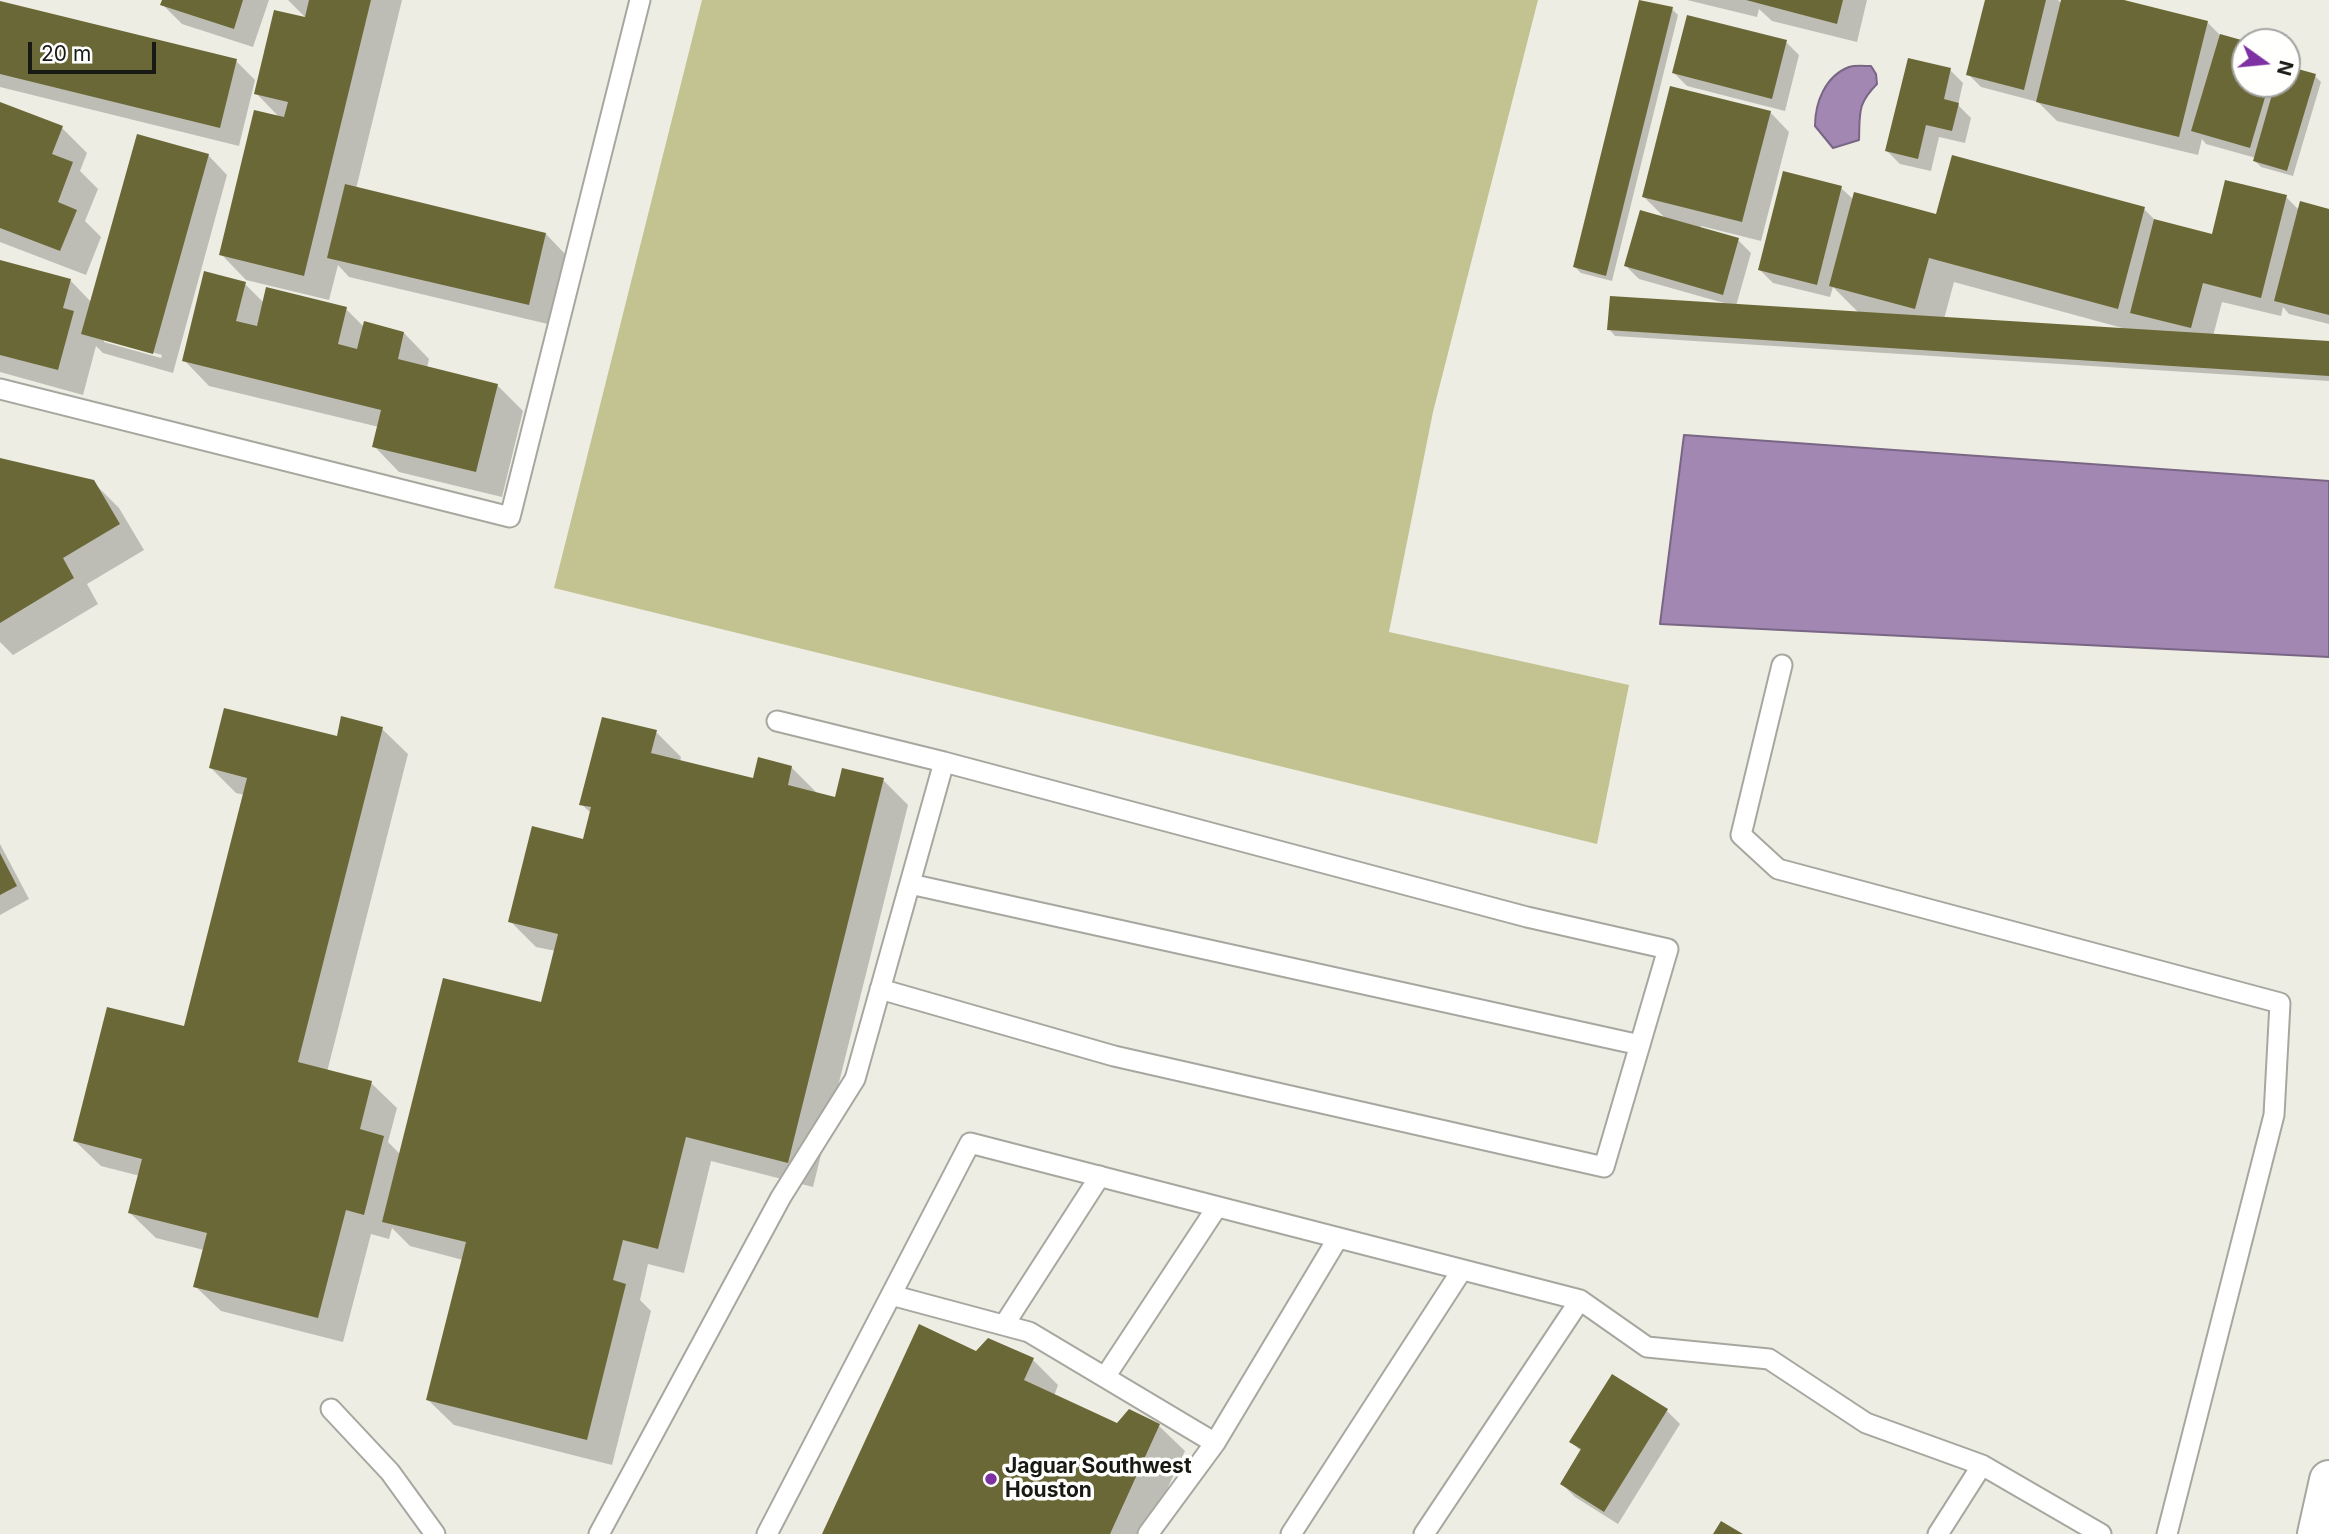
<!DOCTYPE html>
<html>
<head>
<meta charset="utf-8">
<style>
	body { margin:0 }
	#map { position:relative; width:2329px; height:1534px; overflow:hidden; background:#edede4; font-family:Inter,sans-serif }
	canvas { display:block }
	.north { position:absolute; left:2231px; top:28px; width:70px; height:70px; box-sizing:border-box; background:#fffffe; border:2px solid #a3a3a1; border-radius:50%; rotate:105deg; font-size:19px; font-weight:700; line-height:28px; text-align:center; color:#181815 }
	.north::after { content:''; display:block; margin:auto; width:24px; height:32px; background:#7d31a2; clip-path:polygon(50% 0,100% 100%,50% 72%,0 100%) }
	.scale { position:absolute; left:28px; top:42px; width:128px; height:32px; box-sizing:border-box; border:4px solid #181815; border-top:0; padding-left:9px; font-size:21px; line-height:24px; white-space:nowrap; color:#181815; -webkit-text-stroke:5px #fffffe; paint-order:stroke }
</style>
</head>
<body>
<div id="map">
<canvas width="2329" height="1534"></canvas>
<div class="north">N</div>
<div class="scale">20 m</div>
</div>
<script>
const g = document.querySelector('canvas').getContext('2d');
g.lineJoin = 'round';
function fillPath(path, color) { g.fillStyle = color; g.fill(path, 'evenodd'); }
function trace(path, color, width, dash) { g.strokeStyle = color; g.lineWidth = width; g.lineCap = dash ? 'butt' : 'round'; g.setLineDash(dash || []); g.stroke(path); }
function label(font, color, halo, rows, align = 'center') {
  g.font = font + ' Inter,sans-serif'; g.lineWidth = 7; g.setLineDash([]); g.textBaseline = 'middle'; g.strokeStyle = halo; g.fillStyle = color; for (const [text, x, y, turn = 0] of rows) {
    g.save(); g.translate(x, y); g.rotate((+turn || 0) * Math.PI / 180); g.textAlign = isNaN(turn) ? turn : align; if (halo) g.strokeText(text, 0, 0); g.fillText(text, 0, 0); g.restore();
  }
}
const green = new Path2D(`
	M702,0H1538L1433,412L1389,632L1629,685L1597,844L554,588Z`);
const water = new Path2D(`
	M1871,66L1876,74L1877,84C1857,104 1860,113 1859,140L1833,148L1815,126C1815,103 1825,76 1849,67C1855,65 1864,66 1871,66Z
	M1684,435L2329,481V657L1660,624Z`);
const shadow = new Path2D(`
	M164,0H269L253,47L182,24L162,4Z
	M288,0H402L356,189L546,234L565,254L548,324L349,277L338,265L329,300L246,280L221,254L281,119L256,93L308,20Z
	M1687,0H1867L1857,42L1772,21L1759,9L1757,17Z
	M1987,0H2058L2062,4L2063,0H2117L2207,22L2221,36L2245,43V84H2287V62L2291,66L2290,68L2315,76L2321,82L2293,176L2261,167L2255,161L2256,158L2206,144L2202,139L2198,155L2057,121L2038,102L1981,87L1968,74Z
	M0,2L236,61L255,80L239,146L0,87Z
	M1672,9L1678,15L1612,281L1581,273L1575,267Z
	M1786,42L1799,55L1785,111L1687,86L1674,73Z
	M1950,70L1963,83L1958,105L1971,118L1965,143L1939,137L1931,171L1900,164L1887,151Z
	M0,104L62,128L87,153L80,171L98,189L85,221L101,237L86,275L0,242Z
	M1770,112L1789,132L1761,241L1701,226L1700,229L1738,240L1751,253L1736,306L1859,313L1833,287L1830,297L1773,283L1760,270L1841,188L1854,200L1937,216L2144,209L2156,221L2213,236L2286,197L2299,210L2329,211V324L2289,314L2283,307L2281,316L2222,302L2213,336L2329,343V381L1615,336L1609,329L1724,303L1639,279L1626,266L1666,219L1644,197ZM1954,282L2126,329L1944,319Z
	M208,155L227,175L173,373L103,353L96,346L83,395L0,372V261L70,280L92,303ZM104,339L162,355L161,358L104,342Z
	M245,284L264,303L346,309L364,327L404,333L429,359L427,368L498,386L523,411L502,497L399,472L374,446L379,427L209,386L184,360Z
	M0,459L93,482L119,508L144,550L87,584L98,604L13,655L0,642Z
	M382,729L408,754L327,1072L371,1083L397,1108L388,1142L401,1155L543,1004L556,951L536,947L510,921L584,841L591,813L581,804L656,732L681,757L680,762L754,781L791,767L817,793L836,799L883,780L908,805L813,1187L711,1161L684,1273L648,1264L640,1300L651,1311L612,1465L454,1425L428,1400L463,1260L410,1246L392,1228L389,1239L371,1234L343,1342L221,1311L195,1286L204,1250L156,1238L130,1213L140,1176L101,1166L75,1141L186,1029L245,795L236,793L211,768Z
	M0,844L29,899L0,915Z
	M976,1353L1033,1360L1058,1385L1054,1396L1117,1425L1129,1412L1159,1426L1185,1451L1146,1534H824Z
	M1667,1411L1680,1424L1618,1524L1575,1497L1562,1484L1582,1452L1571,1442Z`);
const building = new Path2D(`
	M162,0H243L234,29L160,5Z
	M309,0H371L304,276L219,255L254,110L284,117L288,102L254,94L274,10L305,17Z
	M1639,0L1673,7L1606,276L1573,267Z
	M1746,0H1843L1837,24Z
	M1985,0H2046L2024,90L1966,75Z
	M2061,0H2124L2208,21L2179,137L2036,102Z
	M0,1L237,59L220,128L0,74Z
	M1687,15L1787,40L1772,99L1672,73Z
	M2220,34L2245,41V84H2269L2250,148L2191,131Z
	M1908,58L1951,68L1944,99L1959,103L1952,131L1926,125L1918,159L1885,151Z
	M2287,66L2316,74L2287,171L2253,161L2275,84H2287Z
	M1670,86L1771,111L1742,222L1642,197Z
	M0,102L63,126L52,154L73,162L58,202L77,210L60,251L0,228Z
	M137,134L209,154L153,354L81,334Z
	M1952,155L2145,207L2118,309L1929,258L1915,309L1829,286L1854,192L1936,214Z
	M1783,171L1842,186L1817,285L1758,270Z
	M2225,180L2287,195L2261,298L2203,283L2191,328L2130,313L2154,219L2212,234Z
	M345,184L546,233L529,305L327,258Z
	M2300,201L2329,209V315L2274,301Z
	M1640,210L1739,238L1723,295L1624,266Z
	M0,260L71,279L63,308L74,311L58,370L0,355Z
	M204,271L246,282L236,321L257,326L266,287L347,307L338,344L357,349L364,321L404,332L398,359L498,384L476,472L372,447L381,410L182,361Z
	M1610,296L2329,341V376L1607,330Z
	M0,458L94,480L120,524L63,558L74,578L0,623Z
	M224,708L337,736L341,716L383,727L298,1062L372,1081L360,1129L384,1136L364,1215L346,1210L318,1318L193,1287L207,1233L128,1213L142,1159L73,1141L107,1007L184,1026L247,778L209,768Z
	M602,717L657,730L651,753L753,778L758,757L792,766L788,785L835,797L842,768L884,778L788,1163L686,1137L658,1249L623,1240L613,1280L626,1284L587,1440L426,1400L466,1242L382,1222L443,978L541,1002L558,934L508,922L532,826L583,839L591,807L579,805Z
	M0,853L17,886L0,895Z
	M919,1324L976,1351L988,1338L1034,1358L1024,1380L1117,1423L1129,1409L1160,1424L1110,1534H822Z
	M1612,1374L1668,1409L1604,1512L1560,1484L1581,1449L1569,1442Z
	M1721,1521L1743,1534H1713Z`);
const service = new Path2D(`
	M0,389L510,517L640,0
	M1782,665L1741,835L1778,869L2280,1003L2274,1115L2167,1534
	M910,884L1640,1045
	M880,989L1114,1056L1604,1167L1668,949L1527,917L944,762
	M891,1295L1029,1332L1215,1443L1148,1534
	M1004,1325L1100,1176
	M1105,1377L1217,1207
	M331,1409L390,1472L435,1534
	M1215,1443L1338,1238
	M599,1534L781,1197L855,1079L944,762L777,721
	M767,1534L970,1143L1580,1300L1647,1347L1769,1359L1866,1423L1982,1465L2101,1534
	M1291,1534L1462,1270
	M1424,1534L1580,1300
	M1938,1534L1982,1465`);
const minor = new Path2D(`
	M2317,1534L2329,1480`);
const markers = [
	[991,1479,7,"#7d31a2"]
];
const poiNames = [
	["Jaguar Southwest",1005,1467],
	["Houston",1005,1491]
];
fillPath(green, '#c3c392');
fillPath(water, '#a287b3');
trace(water, '#796684', 2);
fillPath(shadow, '#0003');
fillPath(building, '#6a6836');
trace(service, '#a6a79f', 23);
trace(minor, '#a6a79f', 42);
trace(service, '#fff', 19);
trace(minor, '#fff', 38);
for (const [x, y, r, color] of markers) { const dot = new Path2D(); dot.arc(x, y, r, 0, 2 * Math.PI); g.fillStyle = color; g.fill(dot); trace(dot, '#fffffe', 2.5); }
label('bold 21px', '#181815', '#fffffe', poiNames, 'left');
</script>
</body>
</html>
